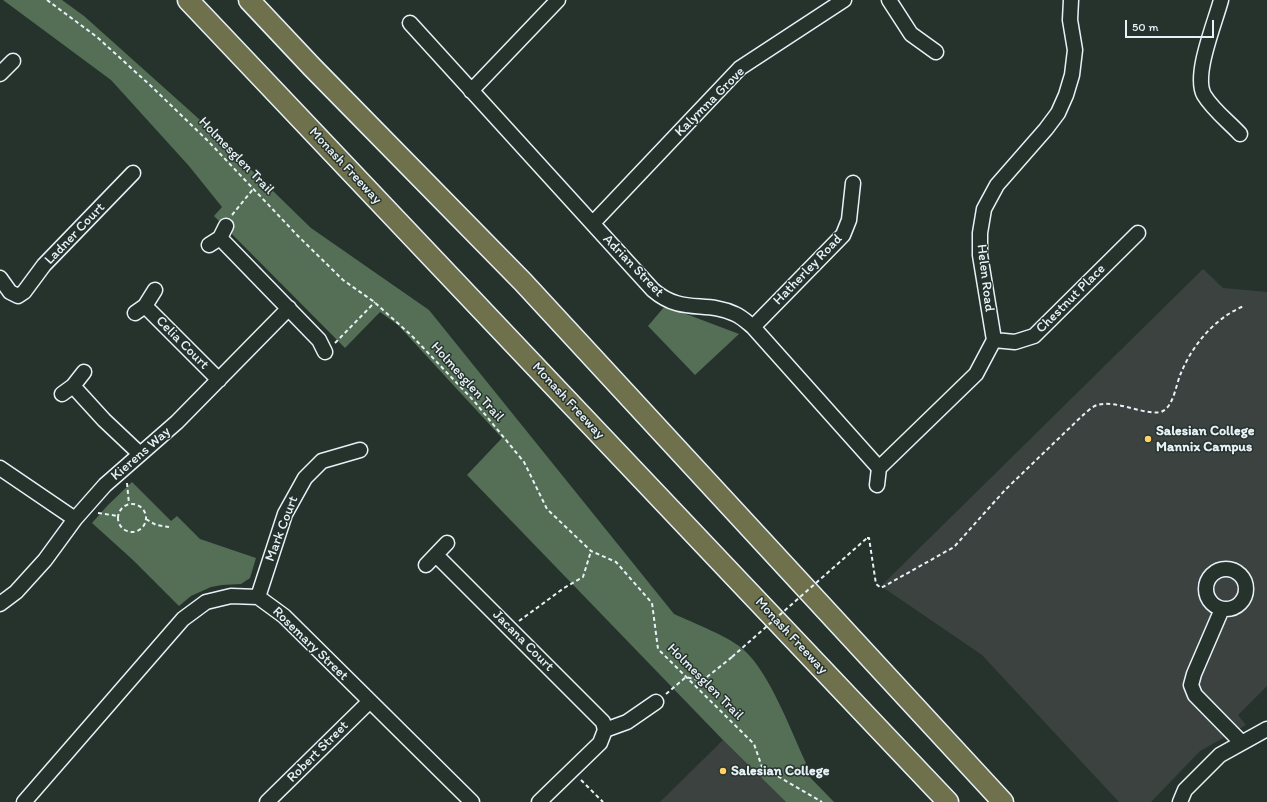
<!DOCTYPE html>
<html>
<head>
<meta charset="utf-8">
<style>
	body { margin:0 }
	#map { position:relative; width:1267px; height:802px; overflow:hidden; background:#26332d; font-family:Itim,sans-serif }
	canvas { display:block }
	.scale { position:absolute; left:1125px; top:20px; width:89px; height:18px; box-sizing:border-box; border:2px solid #e8f1f8; border-top:0; padding-left:5px; font-size:12px; line-height:14px; white-space:nowrap; color:#e8f1f8; -webkit-text-stroke:3px #26332d; paint-order:stroke }
</style>
</head>
<body>
<div id="map">
<canvas width="1267" height="802"></canvas>
<div class="scale">50 m</div>
</div>
<script>
const g = document.querySelector('canvas').getContext('2d');
g.lineJoin = 'round';
function fillPath(path, color) { g.fillStyle = color; g.fill(path, 'evenodd'); }
function trace(path, color, width, dash) { g.strokeStyle = color; g.lineWidth = width; g.lineCap = dash ? 'butt' : 'round'; g.setLineDash(dash || []); g.stroke(path); }
function label(font, color, halo, rows, align = 'center') {
  g.font = font + ' Itim,sans-serif'; g.lineWidth = 3; g.setLineDash([]); g.textBaseline = 'middle'; g.strokeStyle = halo; g.fillStyle = color; for (const [text, x, y, turn = 0] of rows) {
    g.save(); g.translate(x, y); g.rotate((+turn || 0) * Math.PI / 180); g.textAlign = isNaN(turn) ? turn : align; if (halo) g.strokeText(text, 0, 0); g.fillText(text, 0, 0); g.restore();
  }
}
const built = new Path2D(`
	M1203,269L1223,288L1267,292V686L1238,715L1246,725L1200,751L1151,802H1119L982,655L881,586Z
	M723,740L786,802H660Z`);
const green = new Path2D(`
	M3,0H62L84,16L199,119L311,228L429,310L674,614C693,623 731,637 745,651C770,674 791,731 806,763L801,768L834,802H786L723,740L467,475L502,438L398,325L380,312L345,348L214,216L222,207L189,166L111,80Z
	M665,306L739,334L695,375L648,326Z
	M132,482L171,521L177,516L200,539L256,558L250,578L241,584L222,585L211,587L191,596L179,606L133,560L92,523L108,505Z`);
const path = new Path2D(`
	M47,0L97,37L151,86L208,141L298,236L343,280L373,301L411,335L474,401L524,462L547,509L591,551L616,562L652,603L658,649L754,744L762,767L822,802
	M232,215L254,188
	M335,343L375,302
	M127,483L129,504
	M118 518a14 14 0 1 1 28 0a14 14 0 1 1-28 0Z
	M98,513L118,516
	M146,519L156,525L169,527
	M867,538H869L876,584L881,588L954,547L1005,490L1082,416C1086,413 1091,407 1097,405C1117,399 1150,418 1163,411C1174,405 1176,384 1181,373C1193,344 1215,318 1244,306
	M519,621L564,588L583,577L591,551
	M666,694L686,677L702,681L732,657
	M581,780L603,802`);
const minor = new Path2D(`
	M889,0L911,34L936,52
	M1221,0C1215,23 1193,75 1204,95C1213,110 1229,122 1240,134
	M410,23L653,290C682,315 705,300 735,314C742,317 748,323 753,327L879,468
	M0,74L13,61
	M471,91L558,0
	M593,223L740,68L844,0
	M220,238L319,340L325,352
	M209,245L220,238L226,226
	M0,278L10,292L18,296L24,292L44,265L133,173
	M145,306L219,380
	M135,313L145,306L155,290
	M753,327L843,235L849,220L853,183
	M994,340L1015,342L1034,336L1138,233
	M73,386L104,420L140,454
	M62,394L73,386L84,372
	M0,468L75,519
	M879,468L976,374L994,340L980,255V233L984,209L997,185L1046,129L1058,113L1066,95L1072,75L1075,50L1070,20L1071,0
	M877,485L879,468
	M436,555L603,722L605,730
	M426,565L447,543
	M1206 589a20 20 0 1 1 40 0a20 20 0 1 1-40 0Z
	M258,597L285,514L305,478L322,461L360,450
	M0,604L16,592L45,560L75,519L105,485L177,422L289,308
	M1222,609L1194,674L1191,685L1195,695L1242,743
	M605,730L627,722L656,702
	M24,802L183,619L206,602L231,596L258,597L284,616L472,802
	M267,802L369,702
	M539,802L600,743L605,730
	M1180,802L1185,790L1220,755L1267,729`);
const highway = new Path2D(`
	M188,0L948,802
	M249,0L312,67L523,282L1003,802`);
const pathBridge = new Path2D(`
	M732,657L867,538`);
const markers = [
	[1148,439,4,"#ffd166"],
	[723,771,4,"#ffd166"]
];
const streetNames = [
	["Kalymna Grove",710,102,-45],
	["Holmesglen Trail",236,156,46],
	["Monash Freeway",345,166,47],
	["Ladner Court",75,234,-46],
	["Adrian Street",633,266,46],
	["Hatherley Road",808,270,-46],
	["Helen Road",985,278,83],
	["Chestnut Place",1071,299,-45],
	["Celia Court",182,343,45],
	["Holmesglen Trail",467,382,48],
	["Monash Freeway",568,401,47],
	["Kierens Way",141,454,-41],
	["Mark Court",282,529,-69],
	["Monash Freeway",791,636,47],
	["Jacana Court",523,641,45],
	["Rosemary Street",310,644,44],
	["Holmesglen Trail",705,682,45],
	["Robert Street",318,752,-45]
];
const poiNames = [
	["Salesian College",1156,431],
	["Mannix Campus",1156,447],
	["Salesian College",731,771]
];
fillPath(built, '#3c4240');
fillPath(green, '#546f56');
trace(minor, '#e8f1f8', 17);
trace(highway, '#e8f1f8', 23);
trace(path, '#e8f1f8', 2, [4, 3]);
trace(minor, '#26332d', 14);
trace(highway, '#6e714b', 20);
trace(pathBridge, '#e8f1f8', 2, [4, 3]);
for (const [x, y, r, color] of markers) { const dot = new Path2D(); dot.arc(x, y, r, 0, 2 * Math.PI); g.fillStyle = color; g.fill(dot); trace(dot, '#26332d', 1.5); }
label('14px', '#e8f1f8', '#26332d', streetNames);
label('bold 14px', '#e8f1f8', '#26332d', poiNames, 'left');
</script>
</body>
</html>
